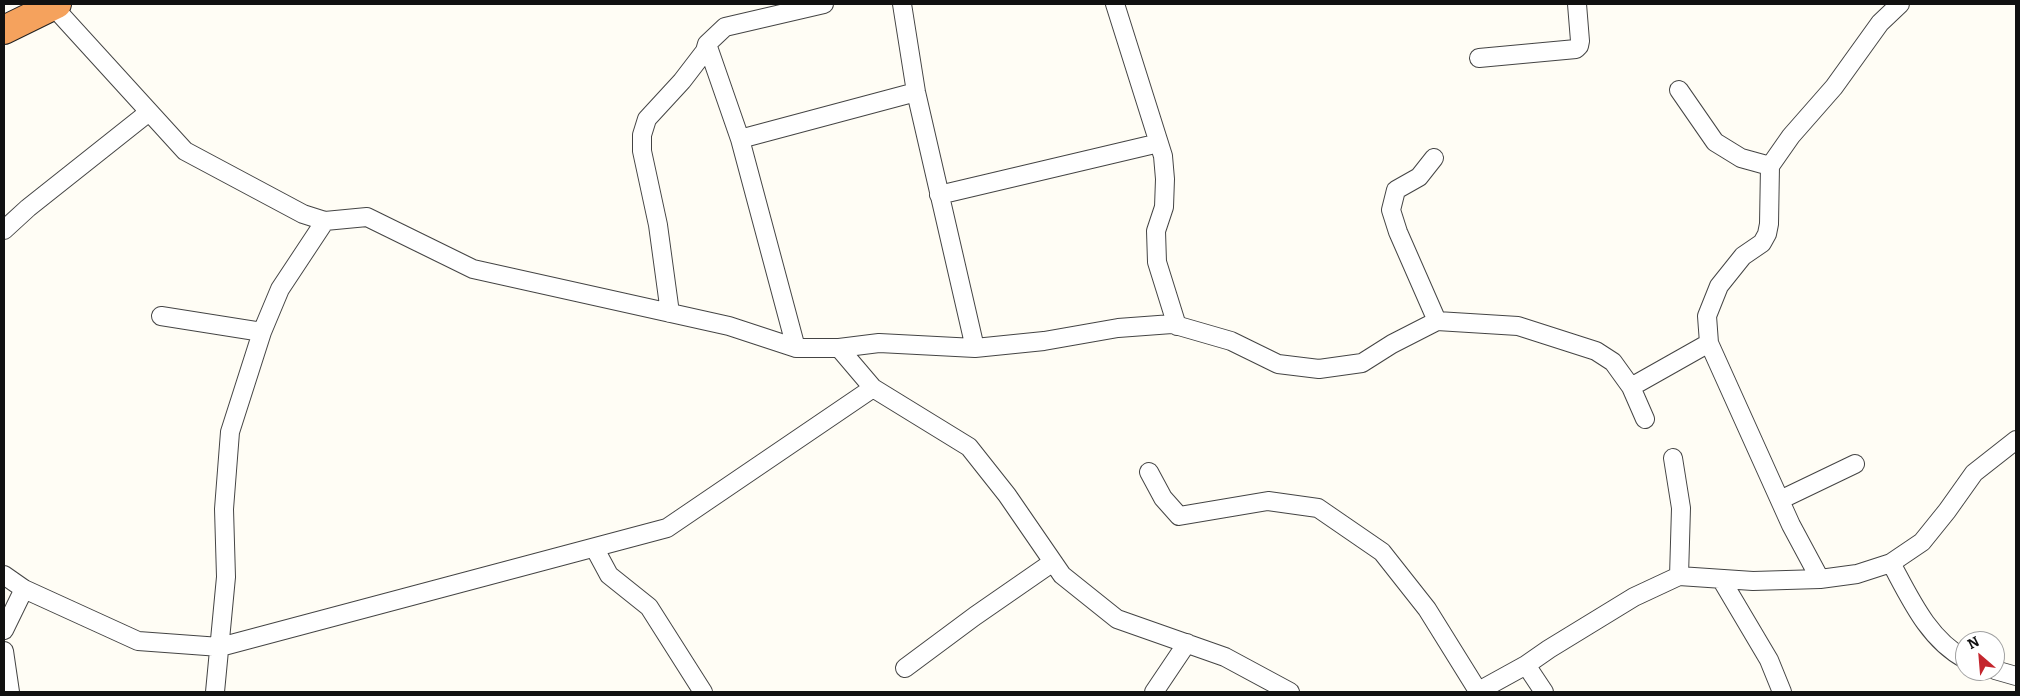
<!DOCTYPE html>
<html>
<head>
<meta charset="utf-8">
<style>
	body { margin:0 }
	#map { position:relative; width:2020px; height:696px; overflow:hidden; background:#fffdf5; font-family:Bitter,serif }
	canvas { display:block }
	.frame { position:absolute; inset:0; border:5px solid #111; pointer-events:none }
	.north { position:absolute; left:1955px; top:631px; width:50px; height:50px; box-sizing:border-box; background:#fff; border:1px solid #a0a0a0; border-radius:50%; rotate:333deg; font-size:14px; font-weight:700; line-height:20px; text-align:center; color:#111 }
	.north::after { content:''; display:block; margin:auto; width:18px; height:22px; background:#c4262e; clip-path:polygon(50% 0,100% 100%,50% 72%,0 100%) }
</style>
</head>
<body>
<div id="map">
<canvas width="2020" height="696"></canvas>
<div class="frame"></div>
<div class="north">N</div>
</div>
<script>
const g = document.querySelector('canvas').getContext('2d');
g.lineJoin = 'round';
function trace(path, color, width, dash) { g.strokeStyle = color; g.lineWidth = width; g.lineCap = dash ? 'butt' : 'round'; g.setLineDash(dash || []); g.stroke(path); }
const street = new Path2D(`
	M51,4L185,151L303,214L325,221L367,217L473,269L729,326L796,348H839L873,388L969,447L1007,495L1062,575L1117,619L1225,657L1290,692
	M902,4L916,92L975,348
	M1115,4L1163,156L1165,179L1164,207L1156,231L1157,262L1177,326
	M707,44L740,139L796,348
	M1479,58L1576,49L1579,46L1580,41L1577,4
	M1679,90L1715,142L1741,158L1770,166
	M740,139L916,92
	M1434,158L1419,177L1396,190L1391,210L1398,232L1437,321
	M939,195L1159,143
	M4,230L28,208L149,112
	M670,313L658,225L642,151V135L647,119L682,81L705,51L707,44L725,27L824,4
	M161,316L262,332
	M839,348L879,343L975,348L1044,341L1118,328L1172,324L1231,341L1278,364L1319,369L1362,363L1392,344L1437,321L1518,326L1596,351L1613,362L1631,387L1645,419
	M1631,387L1709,343
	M1673,458L1681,508L1679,576
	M1149,472L1163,498L1179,516L1268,501L1318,508L1382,552L1427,609L1478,691
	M1780,500L1855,464
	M595,549L609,575L649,607L703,692
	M1891,563C1910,598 1928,639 1965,659
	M4,575L24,589L138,641L220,647L667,528L873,388
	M1721,579L1769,660L1782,692
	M1820,579L1791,525L1709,343L1707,316L1719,286L1743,256L1762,243L1767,234L1769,224L1770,166L1791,136L1834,87L1880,23L1900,4
	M4,630L24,589
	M4,651L10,692
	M1526,665L1544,692
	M905,668L975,616L1053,562
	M1995,670L2016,676
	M215,692L226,577L224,509L230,432L262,332L280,289L325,221
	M1154,692L1187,643
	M1477,692L1526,665L1549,649L1634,597L1679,576L1753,581L1820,579L1857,574L1891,563L1922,542L1947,511L1974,473L2016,440`);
const highway = new Path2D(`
	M4,30L57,4`);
trace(street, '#444', 20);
trace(highway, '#222', 30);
trace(street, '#fff', 18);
trace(highway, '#f5a25d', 28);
</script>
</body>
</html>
